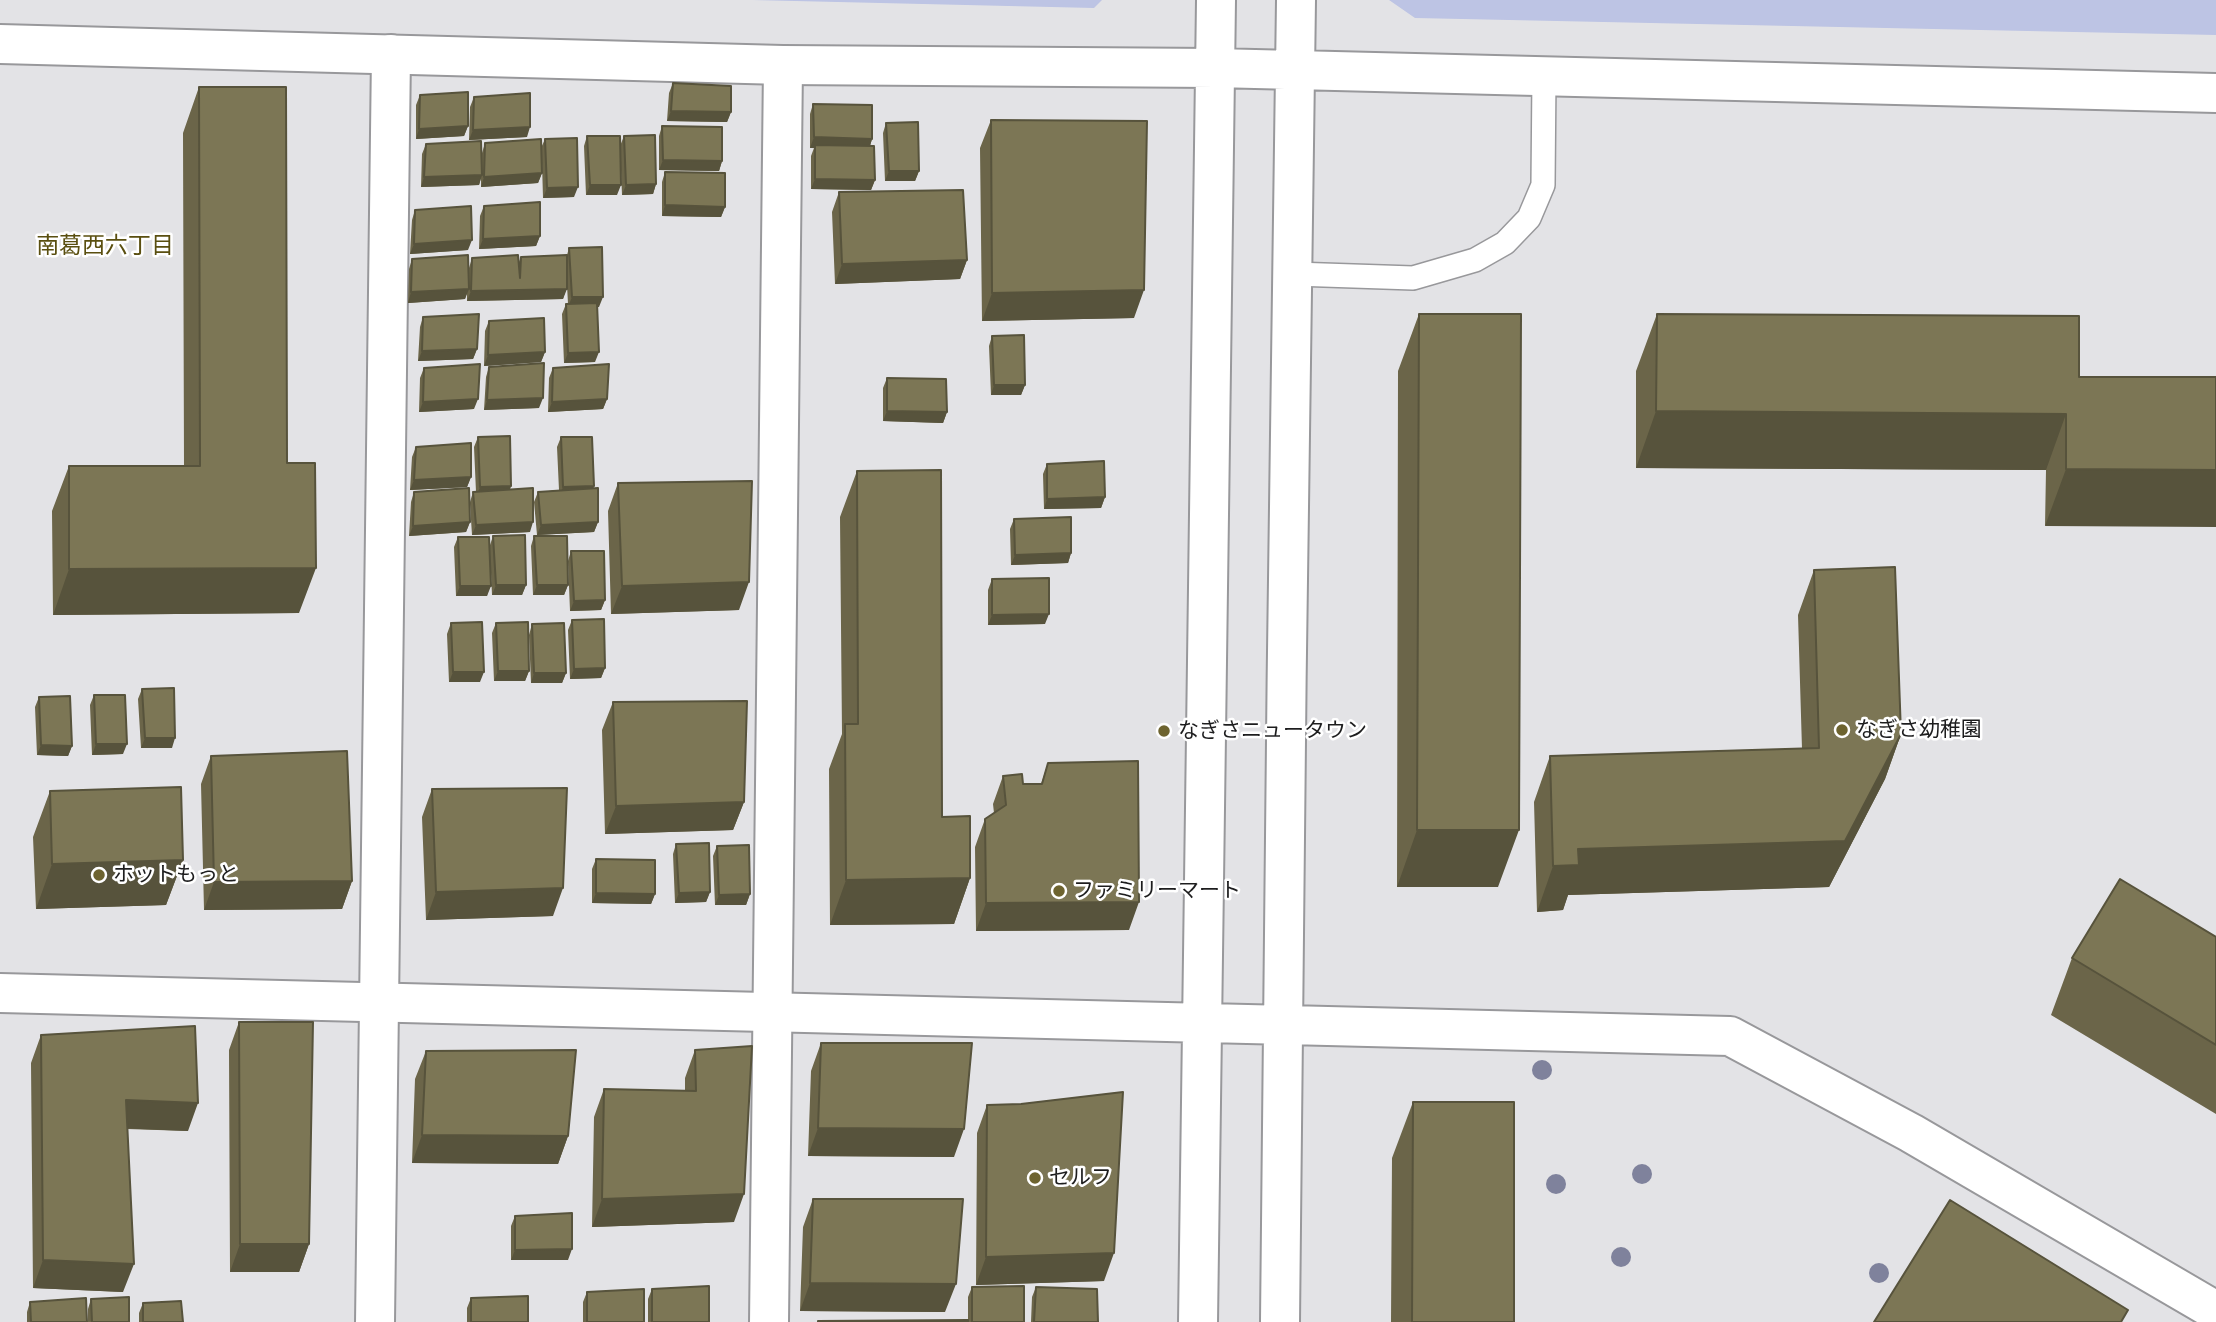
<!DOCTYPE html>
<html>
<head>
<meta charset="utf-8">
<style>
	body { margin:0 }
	canvas { display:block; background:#e3e3e6 }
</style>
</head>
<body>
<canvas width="2216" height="1322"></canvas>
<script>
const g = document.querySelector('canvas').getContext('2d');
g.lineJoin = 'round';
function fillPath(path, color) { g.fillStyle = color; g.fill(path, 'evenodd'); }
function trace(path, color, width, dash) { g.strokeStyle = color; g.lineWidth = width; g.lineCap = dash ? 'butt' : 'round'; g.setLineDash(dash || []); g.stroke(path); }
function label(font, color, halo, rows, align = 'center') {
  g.font = font + ' "IBM Plex Sans","Noto Sans JP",sans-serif'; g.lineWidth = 5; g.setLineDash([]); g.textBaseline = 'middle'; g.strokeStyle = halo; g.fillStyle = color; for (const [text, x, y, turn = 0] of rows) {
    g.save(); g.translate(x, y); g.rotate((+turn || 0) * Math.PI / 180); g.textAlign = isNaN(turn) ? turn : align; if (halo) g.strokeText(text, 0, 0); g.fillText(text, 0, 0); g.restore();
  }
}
const green = new Path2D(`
	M752,0H1102L1094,8Z
	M1389,0H2216V35L1415,18Z`);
const lane = new Path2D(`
	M1294,274L1413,278L1475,260L1505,243L1529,218L1543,185L1544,76`);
const street = new Path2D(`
	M375,1322L391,54
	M769,1322L783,65`);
const secondary = new Path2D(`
	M0,44L783,65L1215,68L2216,93
	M0,993L1730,1036L1911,1133L2216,1311
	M1198,1322L1216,0
	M1280,1322C1282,881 1291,441 1296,0`);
const trees = [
	[1542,1070],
	[1642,1174],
	[1556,1184],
	[1621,1257],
	[1879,1273]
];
const wall = new Path2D(`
	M673,83L731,112L727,122L667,121L669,93Z
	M199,87L287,463L299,613L53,615L52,511L69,466H184L183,133Z
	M420,95L468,126L464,136L416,139V105Z
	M474,97L527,137L469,140L470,107Z
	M813,104L872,139L870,146L875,180L871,190L811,189V156L814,148H810V114Z
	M991,120L1134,318L982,321L980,148Z
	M886,123L919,171L915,181H885L883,133Z
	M662,126L722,161L719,171L659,170V136Z
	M587,136L617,195H586L584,146Z
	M624,136L656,184L653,194L622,195L620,146Z
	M545,139L574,197L543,198L542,163V173L538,183L481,187V178L479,185L421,187L422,154L426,144L482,153L485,143L541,148Z
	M665,172L725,207L721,217L662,216V182Z
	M839,192L967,260L960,279L835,284L832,212Z
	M484,206L540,236L536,246L479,249L480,216Z
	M415,210L468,250L410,254L412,220Z
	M569,248L599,307H597L595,362L564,363L562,314L566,304H568L567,285L563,299L467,301V292L465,299L408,303L409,269L412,259L469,268L472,258L519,262L521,257L567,255Z
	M1419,314L1498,887H1397L1398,371Z
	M1657,314L2079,377H2216L2045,526L2046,470L1636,468V371Z
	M423,317L477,349L473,359L418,361L420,327Z
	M489,321L545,352L541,362L484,366L485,331Z
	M992,336L1025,385L1021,395H991L989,346Z
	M489,367L539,408L484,410L486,377Z
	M424,368L474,409L419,412L420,378Z
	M553,368L607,399L603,409L548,412L549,378Z
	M887,378L947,412L943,423L883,421V388Z
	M478,437L511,486L510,490L530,532L472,535L470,504V522L466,532L409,536L411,502L414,492L470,502L473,492H476L474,447Z
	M561,437L594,488L598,522L594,532L537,535L534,502L538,492L559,490L557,447Z
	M416,447L471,477L467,487L410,490L412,457Z
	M1047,464L1105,497L1101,508L1044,509L1043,474Z
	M857,471L942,817L970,878L954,924L830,925L829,769L842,734L840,517Z
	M618,483L739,610L611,614L608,511Z
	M1014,519L1071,553L1068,563L1011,565L1010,529Z
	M493,536L526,585L522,595H492L491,573L487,596H456L454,547L458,537L490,545Z
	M534,536L568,585L564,595H533L531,546Z
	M571,551L605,600L601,610L570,611L568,561Z
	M1814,570L1901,734L1885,779L1829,887L1568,895L1563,910L1537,912L1534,802L1550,756L1802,749L1798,615Z
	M992,579L1045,624L988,625V590Z
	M572,620L605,668L601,678L570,679L568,630Z
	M451,623L480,682H449L447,634Z
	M496,623L529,671L525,681H494L492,633Z
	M532,624L566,673L562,683H531L529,635Z
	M142,689L172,748H141L138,699Z
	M94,695L123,754L92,755L90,705Z
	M39,697L72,746L68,756L37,755L35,707Z
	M613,702L744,802L733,830L605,834L602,730Z
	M211,756L352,881L342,909L204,910L201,784Z
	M1048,763L1129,930L976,931L975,847L985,819L994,813L993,804L1003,776L1023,784H1041Z
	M432,789L553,916L426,920L422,817Z
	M50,791L183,860L166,905L36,909L33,837Z
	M676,844L710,892L706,902L675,903L673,854Z
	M717,846L750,894L746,905H715L713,856Z
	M596,859L655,894L651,904L592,903V869Z
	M2216,937V1114L2051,1015L2072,958Z
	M239,1022L309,1244L299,1272H230L229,1050Z
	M41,1035L188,1131L127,1129L123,1292L33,1288L31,1063Z
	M821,1043L954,1157L808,1156L811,1071Z
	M695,1050L734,1222L592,1227L594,1117L604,1089L685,1091V1078Z
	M426,1051L568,1136L558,1164L412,1163L415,1079Z
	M1413,1102L1514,1322H1391L1392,1158Z
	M987,1105L1104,1281L976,1285L977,1133Z
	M813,1199L945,1312L800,1311L803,1227Z
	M515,1216L568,1260H511V1226Z
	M972,1287L1024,1322H968V1297Z
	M1036,1287L1098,1322H1031L1032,1297Z
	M652,1289L709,1322H648V1299Z
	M587,1292L644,1322H583V1302Z
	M471,1298L528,1322H467V1308Z
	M91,1299L129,1322H88V1309Z
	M30,1302L87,1322H27V1312Z
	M143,1303L183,1322H139V1313Z`);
const shadedWall = new Path2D(`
	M671,111L731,112L727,122L667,121Z
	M468,126L464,136L416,139L419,129Z
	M530,127L527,137L469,140L473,130Z
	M814,137L872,139L869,149L810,148Z
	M663,160L722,161L719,171L659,170Z
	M889,171H919L915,181H885Z
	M542,173L538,183L481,187L484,177Z
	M482,175L479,185L421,187L424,177Z
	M815,179L875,180L871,190L811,189Z
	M656,184L653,194L622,195L626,185Z
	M590,185H621L617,195H586Z
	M578,187L574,197L543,198L547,188Z
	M665,205L725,207L721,217L662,216Z
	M540,236L536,246L479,249L483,239Z
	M472,240L468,250L410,254L414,244Z
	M967,260L960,279L835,284L842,264Z
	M469,289L465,299L408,303L411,292Z
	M567,289L563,299L467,301L471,291Z
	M1144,290L1134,318L982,321L992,293Z
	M572,297H603L599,307H568Z
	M477,349L473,359L418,361L422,351Z
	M545,352L541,362L484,366L488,355Z
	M599,352L595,362L564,363L568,353Z
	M994,385H1025L1021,395H991Z
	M543,398L539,408L484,410L487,400Z
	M478,399L474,409L419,412L423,402Z
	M607,399L603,409L548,412L552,402Z
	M887,411L947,412L943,423L883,421Z
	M1656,411L2066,414L2046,470L1636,468Z
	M2066,469L2216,470V527L2045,526Z
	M471,477L467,487L410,490L414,480Z
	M511,486L507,496L476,497L480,487Z
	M594,486L590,496L559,497L563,487Z
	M1105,497L1101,508L1044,509L1047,499Z
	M470,522L466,532L409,536L413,526Z
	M533,522L530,532L472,535L476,525Z
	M598,522L594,532L537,535L541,525Z
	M1071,553L1068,563L1011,565L1015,555Z
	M316,568L299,613L53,615L69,569Z
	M749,582L739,610L611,614L622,586Z
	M496,585H526L522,595H492Z
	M537,585H568L564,595H533Z
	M460,586H491L487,596H456Z
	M605,600L601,610L570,611L574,601Z
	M1049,614L1045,624L988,625L992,615Z
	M605,668L601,678L570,679L574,669Z
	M498,671H529L525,681H494Z
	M453,672H484L480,682H449Z
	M534,673H566L562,683H531Z
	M1901,734L1885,779L1829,887L1568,895L1563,910L1537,912L1553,866L1578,849Z
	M145,738H175L172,748H141Z
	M96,744H127L123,754L92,755Z
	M41,745L72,746L68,756L37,755Z
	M744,802L733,830L605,834L616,806Z
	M1417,830H1519L1498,887H1397Z
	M183,860L166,905L36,909L52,864Z
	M970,878L954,924L830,925L846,880Z
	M352,881L342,909L204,910L214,882Z
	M563,888L553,916L426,920L436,892Z
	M710,892L706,902L675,903L679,893Z
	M596,893L655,894L651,904L592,903Z
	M750,894L746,905H715L719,895Z
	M1139,902L1129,930L976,931L986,903Z
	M126,1100L198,1103L188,1131L116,1128Z
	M818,1128L964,1129L954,1157L808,1156Z
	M422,1135L568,1136L558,1164L412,1163Z
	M744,1194L734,1222L592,1227L602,1199Z
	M240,1244H309L299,1272H230Z
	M572,1249L568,1260H511L515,1250Z
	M1114,1253L1104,1281L976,1285L986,1257Z
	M43,1260L134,1264L123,1292L33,1288Z
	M810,1283L956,1284L945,1312L800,1311Z`);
const building = new Path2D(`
	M673,83L731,86V112L671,111Z
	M199,87H286L287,463H315L316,568L69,569V466H200Z
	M468,92V126L419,129L420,95Z
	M530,93V127L473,130L474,97Z
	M813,104L872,105V139L814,137Z
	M991,120L1147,121L1144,290L992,293Z
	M918,122L919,171H889L886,123Z
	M662,126L722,127V161L663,160Z
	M655,135L656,184L626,185L624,136Z
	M587,136H620L621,185H590Z
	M577,138L578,187L547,188L545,139Z
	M541,139L542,173L484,177L485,143Z
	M481,141L482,175L424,177L426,144Z
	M815,145L874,146L875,180L815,179Z
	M665,172L725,173V207L665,205Z
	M963,190L967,260L842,264L839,192Z
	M540,202V236L483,239L484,206Z
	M471,206L472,240L414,244L415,210Z
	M602,247L603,297H572L569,248Z
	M468,255L469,289L411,292L412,259Z
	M518,255L520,278L521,257L567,255V289L471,291L472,258Z
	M597,303L599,352L568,353L566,304Z
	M479,314L477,349L422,351L423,317Z
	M1419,314H1521L1519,830H1417Z
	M1657,314L2079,316V377H2216V470L2066,469V414L1656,411Z
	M544,318L545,352L488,355L489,321Z
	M1024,335L1025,385H994L992,336Z
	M544,363L543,398L487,400L489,367Z
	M480,364L478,399L423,402L424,368Z
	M609,364L607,399L552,402L553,368Z
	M887,378L946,379L947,412L887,411Z
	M510,436L511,486L480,487L478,437Z
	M561,437H592L594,486L563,487Z
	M471,443V477L414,480L416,447Z
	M1104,461L1105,497L1047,499V464Z
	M941,470L942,817L970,816V878L846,880L845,724H858L857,471Z
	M752,481L749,582L622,586L618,483Z
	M469,488L470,522L413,526L414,492Z
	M533,488V522L476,525L473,492Z
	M598,488V522L541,525L538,492Z
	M1071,517V553L1015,555L1014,519Z
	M525,535L526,585H496L493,536Z
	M534,536H567L568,585H537Z
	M458,537H489L491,586H460Z
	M571,551H604L605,600L574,601Z
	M1895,567L1901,734L1845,841L1578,849L1579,865L1553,866L1550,756L1819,748L1814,570Z
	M1049,578V614L992,615V579Z
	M604,619L605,668L574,669L572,620Z
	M482,622L484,672H453L451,623Z
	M528,622L529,671H498L496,623Z
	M564,623L566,673H534L532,624Z
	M174,688L175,738H145L142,689Z
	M94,695H125L127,744H96Z
	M70,696L72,746L41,745L39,697Z
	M747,701L744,802L616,806L613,702Z
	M347,751L352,881L214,882L211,756Z
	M1138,761L1139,902L986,903L985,819L1006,805L1003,776L1022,774L1023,784H1042L1048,763Z
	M181,787L183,860L52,864L50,791Z
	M567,788L563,888L436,892L432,789Z
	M709,843L710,892L679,893L676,844Z
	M749,845L750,894L719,895L717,846Z
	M596,859L655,860V894L596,893Z
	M2120,879L2216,937V1045L2072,958Z
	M239,1022H313L309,1244H240Z
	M195,1026L198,1103L126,1100L134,1264L43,1260L41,1035Z
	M821,1043H972L964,1129L818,1128Z
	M752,1046L744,1194L602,1199L604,1089L696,1091L695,1050Z
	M576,1050L568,1136L422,1135L426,1051Z
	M1123,1092L1114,1253L986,1257L987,1105L1021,1104Z
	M1413,1102H1514V1322H1412Z
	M813,1199H963L956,1284L810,1283Z
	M1950,1200L2128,1310L2121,1322H1874Z
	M572,1213V1249L515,1250V1216Z
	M709,1286V1322H652V1289Z
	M1024,1286V1322H972V1287Z
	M1036,1287L1097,1289L1098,1322H1034Z
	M644,1289V1322H587V1292Z
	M528,1296V1322H471V1298Z
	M129,1297V1322H92L91,1299Z
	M86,1298L87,1322H31L30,1302Z
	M181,1301L183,1322H143V1303Z
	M968,1320V1322H818V1321Z`);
const markers = [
	[1842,730,7,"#6d632f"],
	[1164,731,7,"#6d632f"],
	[99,875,7,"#6d632f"],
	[1059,891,7,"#6d632f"],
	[1035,1178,7,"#6d632f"]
];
const poiNames = [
	["なぎさ幼稚園",1856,730],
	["なぎさニュータウン",1178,731],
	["ホットもっと",113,875],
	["ファミリーマート",1073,891],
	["セルフ",1049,1178]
];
const neighbourhoodNames = [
	["南葛西六丁目",105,246]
];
fillPath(green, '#bdc4e4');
trace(lane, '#98989b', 26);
trace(street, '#98989b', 42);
trace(secondary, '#98989b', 42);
trace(lane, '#fff', 23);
trace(street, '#fff', 38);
trace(secondary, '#fff', 38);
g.fillStyle = '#7f829c';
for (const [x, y] of trees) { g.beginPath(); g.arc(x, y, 10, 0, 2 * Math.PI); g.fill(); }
fillPath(wall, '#6b6549');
fillPath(shadedWall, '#57533c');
fillPath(building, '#7c7655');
trace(building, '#57533c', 2);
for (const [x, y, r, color] of markers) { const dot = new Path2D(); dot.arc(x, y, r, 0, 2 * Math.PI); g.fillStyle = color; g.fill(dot); trace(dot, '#fff', 2.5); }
label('21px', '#1d1d1e', '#fff', poiNames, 'left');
label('23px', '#5a4f10', '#fff', neighbourhoodNames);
</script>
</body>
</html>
